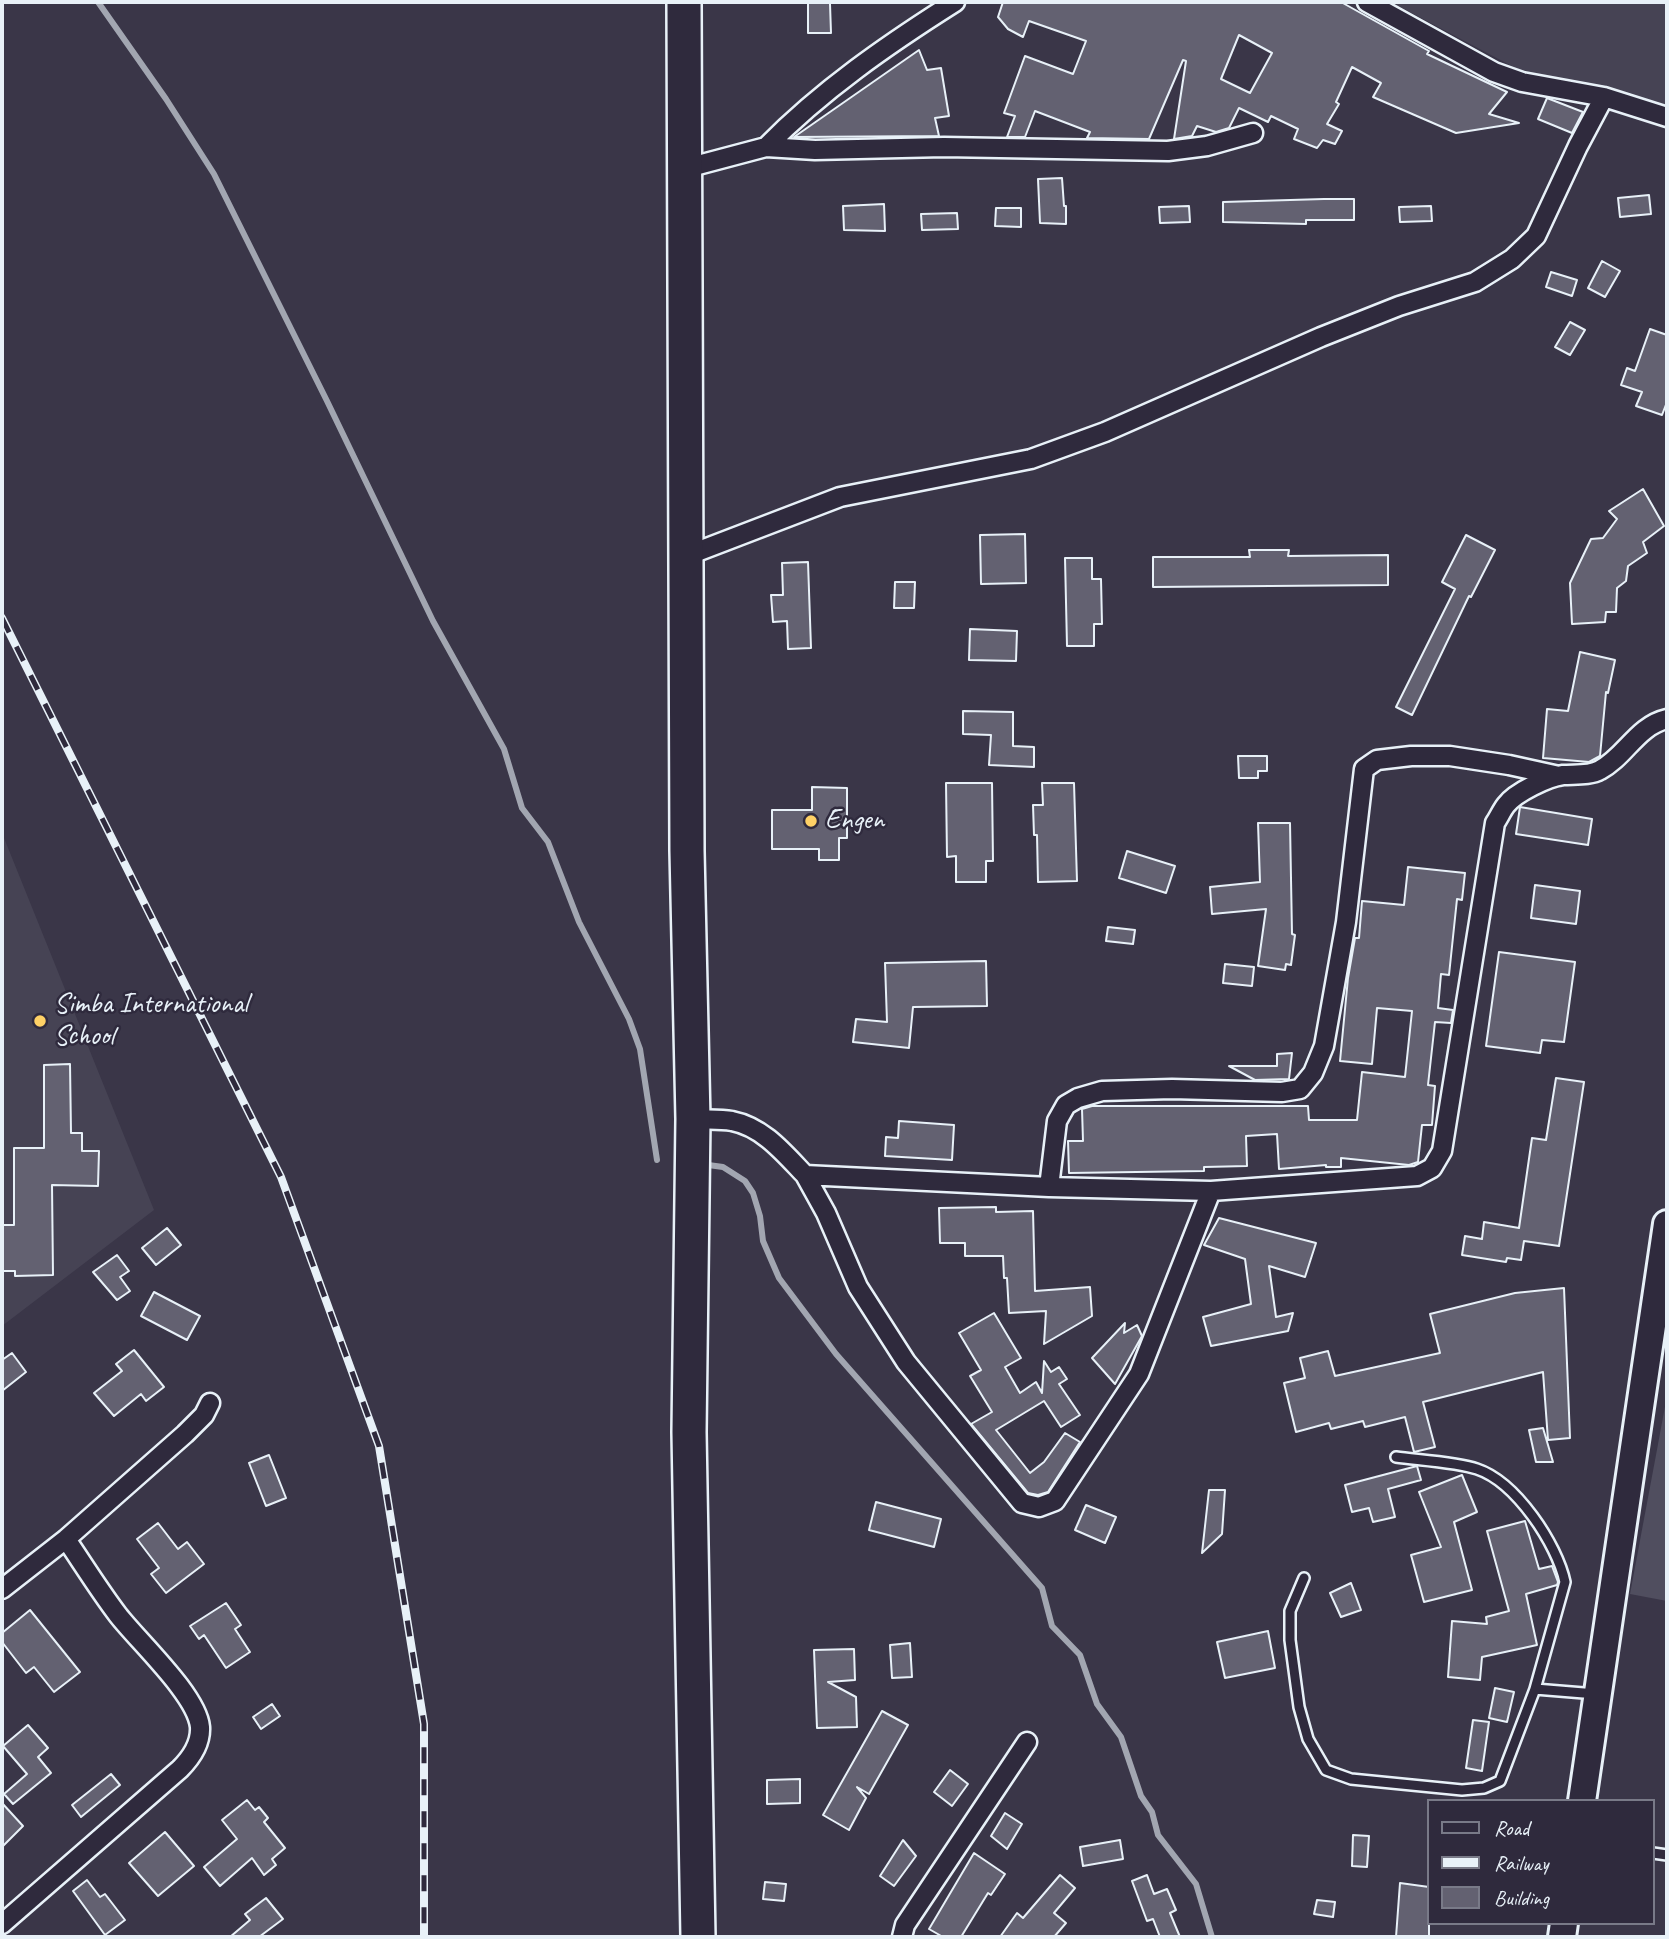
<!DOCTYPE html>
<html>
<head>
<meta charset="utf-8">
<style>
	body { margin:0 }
	#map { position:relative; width:1669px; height:1939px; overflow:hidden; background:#3a3648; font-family:Caveat,sans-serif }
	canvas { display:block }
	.frame { position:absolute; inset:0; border:4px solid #e8f1f8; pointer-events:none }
	.legend { position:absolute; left:1427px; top:1799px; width:228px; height:126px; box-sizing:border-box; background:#2f2a3d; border:2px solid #797a88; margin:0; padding:9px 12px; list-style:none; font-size:21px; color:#e8f1f8 }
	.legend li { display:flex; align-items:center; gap:14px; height:35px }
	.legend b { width:35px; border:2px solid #797a88 }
</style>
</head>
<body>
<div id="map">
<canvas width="1669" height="1939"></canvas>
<div class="frame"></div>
<ul class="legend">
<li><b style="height:9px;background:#2f2a3d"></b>Road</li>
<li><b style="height:9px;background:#e8f1f8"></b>Railway</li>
<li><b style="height:19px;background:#636171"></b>Building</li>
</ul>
</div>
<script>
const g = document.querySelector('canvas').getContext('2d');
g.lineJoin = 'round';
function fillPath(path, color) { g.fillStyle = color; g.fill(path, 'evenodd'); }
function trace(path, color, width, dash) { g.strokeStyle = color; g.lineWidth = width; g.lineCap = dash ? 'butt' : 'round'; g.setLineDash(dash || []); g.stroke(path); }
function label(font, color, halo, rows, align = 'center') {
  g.font = font + ' Caveat,sans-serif'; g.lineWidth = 5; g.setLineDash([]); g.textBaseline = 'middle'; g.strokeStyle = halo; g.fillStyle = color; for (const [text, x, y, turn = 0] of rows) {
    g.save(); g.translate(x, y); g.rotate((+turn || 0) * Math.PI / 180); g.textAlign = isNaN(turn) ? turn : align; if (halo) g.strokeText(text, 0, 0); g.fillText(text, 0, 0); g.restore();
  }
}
const built = new Path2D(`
	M1391,2H1667V113L1525,73Z
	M2,833L154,1210L2,1326Z`);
const green = new Path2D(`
	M1667,1396V1601L1630,1594Z`);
const stream = new Path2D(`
	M98,2L166,99L214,174L327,401L433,621L504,749L522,808L548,842L579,922L629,1019L640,1049L657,1160
	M701,1164L723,1167L745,1181L753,1193L760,1216L763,1241L779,1278L836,1354L1042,1588L1052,1626L1080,1655L1097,1704L1121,1737L1141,1796L1152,1812L1158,1835L1196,1884L1212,1937`);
const building = new Path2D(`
	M808,2H829L830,4L831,33H808Z
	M1003,2H1341L1429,51L1427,54L1507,92L1489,114L1519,123L1456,133L1373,97L1381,83L1352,67L1336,102L1339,104L1327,124L1342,131L1335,144L1323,140L1317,148L1294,139L1298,129L1271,116L1268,122L1239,108L1229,128L1216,132L1197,126L1192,136L1174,139L1186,61L1183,60L1149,139L1087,138L1090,132L1035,111L1025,137H1007L1015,116L1004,113L1025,56L1073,74L1086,41L1029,21L1023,37L1008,29L998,17ZM1239,35L1272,53L1250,93L1221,79Z
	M919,50L927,70L941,68L949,116L935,118L939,136L794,137Z
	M1547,98L1583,112L1572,133L1538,119Z
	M1062,178L1064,206H1066V224L1040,223L1038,179Z
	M1649,195L1651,214L1620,217L1618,198Z
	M1324,199H1354V220H1306V224L1223,222V202Z
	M884,204L885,231L844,230L843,206Z
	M1189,206L1190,222L1160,223L1159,207Z
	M1431,206L1432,221L1400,222L1399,207Z
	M996,208H1021V227L995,226Z
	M957,213L958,229L922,230L921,214Z
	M1602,261L1620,271L1605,297L1588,288Z
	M1551,272L1577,280L1572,296L1546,287Z
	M1570,322L1585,330L1570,355L1555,347Z
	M1650,329L1667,335V402L1662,415L1636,406L1642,392L1621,385L1627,368L1635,371Z
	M1643,489L1664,526L1643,542L1647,553L1628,566L1626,581L1617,588L1616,612H1606L1605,622L1572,624L1570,583L1591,539L1603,538L1617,519L1609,511Z
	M1025,534L1026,583L981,584L980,535Z
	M1466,535L1495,550L1471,597L1469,596L1412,715L1396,707L1455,589L1442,582Z
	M1249,550H1289L1288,556L1388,555V585L1153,587V557H1250Z
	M1065,558H1092V579H1101L1102,624H1094V646H1067Z
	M808,562L811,648L788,649L787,621L773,622L771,595H783L782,563Z
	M895,582H915L914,608H894Z
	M970,629L1017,631L1016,661L969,660Z
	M1580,652L1615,660L1608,693L1606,692L1600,756L1589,762L1543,758L1547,709L1568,711Z
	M963,711L1013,712V746L1034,747V767L989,765L991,735L963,734Z
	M1238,756H1267V771H1258V778H1239Z
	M946,783H992L993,861H986V882H956V856L947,857Z
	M1042,783H1074L1077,881L1038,882L1037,835H1034L1033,805H1043Z
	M812,787L847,788V838H839V860H819V849H772V810H812Z
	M1520,807L1592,819L1588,845L1516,834Z
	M1258,823H1290L1292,934L1295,935L1291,965L1286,964L1285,970L1258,966L1266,909L1212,914L1210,887L1260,882Z
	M1127,851L1175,866L1166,893L1119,878Z
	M1408,867L1465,873L1462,900L1457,899L1449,975L1441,974L1438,1008L1453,1010L1451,1023L1435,1022L1428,1085L1435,1086L1432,1125H1422L1418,1162L1409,1165L1341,1158V1167H1326V1165L1279,1169L1277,1134L1246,1136L1247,1166L1204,1167V1171L1069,1173L1068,1141H1083L1082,1109L1092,1106H1308L1309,1120H1357L1362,1072L1405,1077L1412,1011L1377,1008L1372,1064L1340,1061L1348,978L1355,938H1359L1362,901L1404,905Z
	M1535,885L1580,891L1576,924L1531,918Z
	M1108,927L1135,930L1133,944L1106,941Z
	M1499,952L1575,962L1564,1042L1542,1040L1540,1053L1486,1046Z
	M986,961L987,1006L913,1007L909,1048L853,1042L856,1019L887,1022L885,963Z
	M1225,964L1254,967L1252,986L1223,983Z
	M1292,1053L1289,1079L1255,1080L1229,1066H1277V1054Z
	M70,1064L71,1133H82V1151H99L98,1186L52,1185L53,1275L15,1276V1271H2V1225H14V1148H44V1065Z
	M1556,1078L1584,1082L1559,1246L1524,1241L1521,1260L1507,1258L1506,1262L1462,1255L1465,1236L1482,1239L1484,1222L1519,1228L1532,1138L1546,1140Z
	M899,1121L954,1125L952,1160L885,1156L886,1137L898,1138Z
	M996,1207V1212L1033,1211L1035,1291L1090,1287L1092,1316L1044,1344L1046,1311L1009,1313L1007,1278H1004L1003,1256H965V1243H940L939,1208Z
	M1219,1218L1316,1243L1305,1277L1269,1266L1276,1317L1293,1313L1288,1331L1211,1346L1203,1317L1251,1304L1245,1259L1204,1245Z
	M167,1228L181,1245L156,1265L142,1248Z
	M117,1255L129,1271L120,1277L130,1291L117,1300L93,1272Z
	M1564,1288L1570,1438L1548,1440L1543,1372L1423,1402L1435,1447L1414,1452L1405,1417L1365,1427L1363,1421L1331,1429L1329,1423L1296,1432L1284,1383L1305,1378L1300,1358L1328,1351L1335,1376L1440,1353L1430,1314L1515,1293Z
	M154,1292L200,1316L187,1340L141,1316Z
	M994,1313L1021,1358L1005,1367L1020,1393L1036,1382L1042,1393L1044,1361L1051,1372L1059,1367L1067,1379L1059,1384L1080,1415L1061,1427L1044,1401L996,1430L1030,1473L1044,1462L1065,1433L1080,1442L1048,1492L1038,1495L1028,1493L971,1424L992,1412L970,1376L981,1370L959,1333Z
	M1125,1323L1124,1333L1137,1325L1142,1336L1115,1384L1092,1358Z
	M134,1350L164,1387L146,1401L141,1394L114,1416L94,1393L122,1371L116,1364Z
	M12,1353L26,1372L2,1391V1360Z
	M1543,1428L1553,1462H1536L1529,1430Z
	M269,1455L286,1498L266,1506L249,1463Z
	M1417,1466L1421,1480L1388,1489L1395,1517L1373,1522L1369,1508L1352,1512L1345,1485Z
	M1462,1475L1477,1512L1454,1522L1472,1590L1424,1602L1411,1555L1441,1547L1419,1492Z
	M1209,1490H1225L1222,1534L1202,1553Z
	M876,1502L941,1519L934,1547L869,1530Z
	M1086,1505L1116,1517L1105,1543L1075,1530Z
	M1525,1521L1539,1569L1552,1566L1558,1582L1557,1585L1526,1594L1537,1645L1482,1657L1480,1680L1448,1677L1452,1621L1487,1624L1486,1617L1509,1611L1487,1531Z
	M158,1523L178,1549L187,1542L204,1564L166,1593L151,1574L159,1568L137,1539Z
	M1351,1583L1361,1610L1341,1617L1330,1593Z
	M226,1603L241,1625L235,1629L250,1652L226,1668L204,1635L199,1639L190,1626Z
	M30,1610L80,1672L54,1692L34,1667L26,1673L2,1642V1633Z
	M1268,1631L1275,1668L1225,1678L1217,1642Z
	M910,1643L912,1677L892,1678L890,1645Z
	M854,1649L855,1680L828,1682L856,1697L857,1727L817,1728L814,1650Z
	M1495,1688L1514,1692L1507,1722L1489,1718Z
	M272,1704L280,1716L261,1729L253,1717Z
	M882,1711L908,1725L869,1794L857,1787L866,1798L849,1830L823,1815Z
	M1473,1720L1489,1722L1482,1771L1466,1768Z
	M28,1725L48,1748L38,1757L51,1773L13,1804L4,1794L27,1774L3,1746Z
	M950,1770L968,1784L952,1806L934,1792Z
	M111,1774L120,1785L81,1817L72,1805Z
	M800,1779V1803L767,1804V1780Z
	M247,1800L255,1810L259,1807L268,1818L264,1822L285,1848L272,1859L276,1865L264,1875L252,1858L220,1886L204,1867L237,1839L222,1820Z
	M2,1803L23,1826L2,1847Z
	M1005,1813L1022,1824L1007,1849L991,1836Z
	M165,1832L194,1866L158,1896L129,1863Z
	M1353,1835L1369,1836L1367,1867L1352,1866Z
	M903,1840L916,1856L894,1886L880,1876Z
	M1120,1840L1123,1859L1083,1866L1080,1847Z
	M974,1853L1005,1874L991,1895L988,1893L961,1937H943L929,1929Z
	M1060,1875L1075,1888L1054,1913L1066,1923L1054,1937H1000L1017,1913L1023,1918Z
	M1147,1875L1154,1894L1167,1889L1176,1910L1170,1913L1180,1937H1160L1153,1919L1147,1921L1132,1881Z
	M87,1880L100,1897L105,1894L125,1920L105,1935L73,1891Z
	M765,1882L786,1884L784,1901L763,1899Z
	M1400,1883L1429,1887V1937H1396Z
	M266,1898L283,1919L259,1937H230L250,1920L245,1914Z
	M1317,1900L1335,1902L1333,1917L1314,1914Z`);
const lane = new Path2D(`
	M1396,1457C1418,1460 1457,1462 1477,1469C1516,1482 1557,1544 1565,1582L1535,1689
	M1304,1578L1290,1611V1640L1299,1707L1308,1739L1326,1770L1351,1779L1462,1790L1484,1788L1500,1781L1535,1689L1596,1694
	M1653,1853L1667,1855`);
const street = new Path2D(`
	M1367,2L1494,72L1522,82L1604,97L1667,117
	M766,147C822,90 887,45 955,2
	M683,169L766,147L815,150L944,147L1168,151L1207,146L1253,133
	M686,556L840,497L1031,459L1105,432L1321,337L1399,306L1475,282L1512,259L1536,236L1578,146L1604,97
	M693,1119C706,1120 719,1119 732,1121C763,1127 784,1153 805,1175L1049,1187L1211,1191L1417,1176L1432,1168L1442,1151L1495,823C1499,817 1502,810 1506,805C1516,792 1548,777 1563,775C1574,774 1590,776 1600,770C1626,756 1637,726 1667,719
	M805,1175L826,1213L858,1287L906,1362L1022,1503L1039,1507L1055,1501L1139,1374L1211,1191
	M1049,1187L1057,1121L1066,1105L1078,1098L1102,1091L1172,1089L1282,1092L1300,1089L1313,1073L1324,1046L1346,922L1364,769L1377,760L1411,756H1450L1509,765L1559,776
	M2,1589L66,1539L185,1434L204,1415L210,1403
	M2,1924L180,1769C192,1757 201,1744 200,1727C197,1695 138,1641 118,1615C99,1590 83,1564 66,1539
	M902,1937L905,1925L1027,1742`);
const secondary = new Path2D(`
	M1582,1801L1667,1224
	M1562,1937L1564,1923`);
const highway = new Path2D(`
	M684,2L687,851L693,1119L689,1432L698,1937`);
const rail = new Path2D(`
	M2,618L281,1177L379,1446L424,1724V1937`);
const markers = [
	[811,821,7,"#ffd166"],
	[40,1021,7,"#ffd166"]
];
const poiNames = [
	["Engen",825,821],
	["Simba International",54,1005],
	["School",54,1037]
];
fillPath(built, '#464354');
fillPath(green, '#504e5f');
trace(stream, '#a2a6b1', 6);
fillPath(building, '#636171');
trace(building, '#e8f1f8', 2);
trace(lane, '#e8f1f8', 14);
trace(street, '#e8f1f8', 23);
trace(secondary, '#e8f1f8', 32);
trace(highway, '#e8f1f8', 38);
trace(lane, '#2f2a3d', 9);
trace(street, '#2f2a3d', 18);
trace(secondary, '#2f2a3d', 26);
trace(highway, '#2f2a3d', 33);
trace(rail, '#e8f1f8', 8);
trace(rail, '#2f2a3d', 5, [16]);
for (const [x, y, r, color] of markers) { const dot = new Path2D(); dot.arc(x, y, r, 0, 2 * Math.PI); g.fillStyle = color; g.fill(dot); trace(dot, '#2f2a3d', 2.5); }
label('28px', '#e8f1f8', '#2f2a3d', poiNames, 'left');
</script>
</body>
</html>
